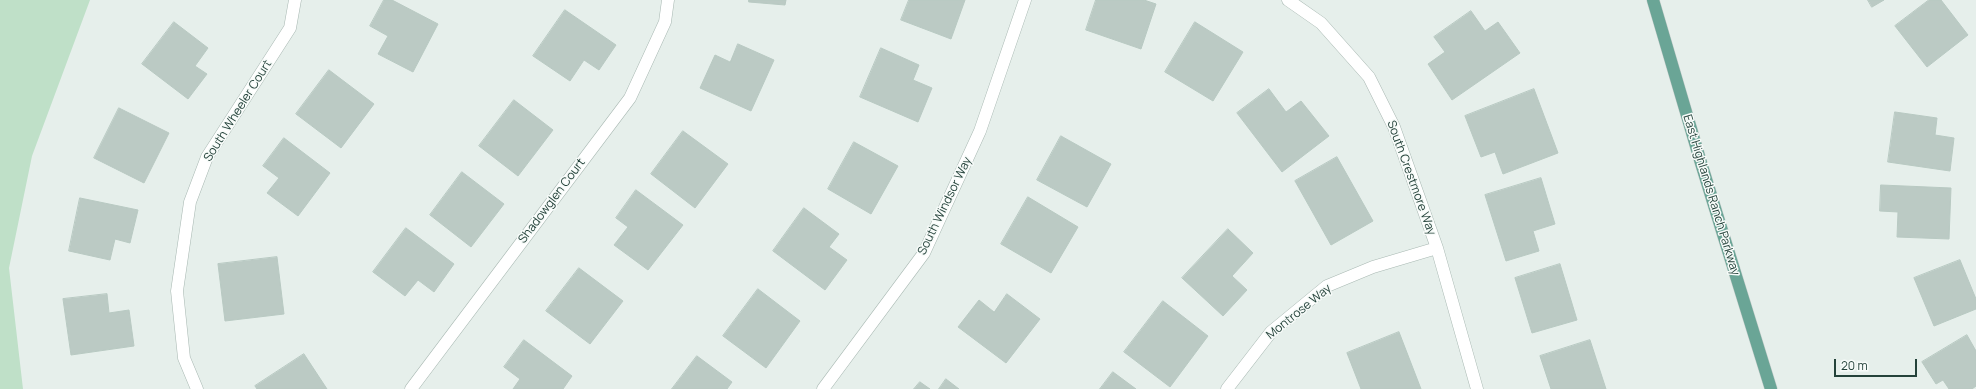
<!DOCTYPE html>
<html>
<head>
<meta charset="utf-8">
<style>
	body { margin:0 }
	#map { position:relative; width:1976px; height:389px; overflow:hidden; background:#e6efeb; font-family:Manrope,sans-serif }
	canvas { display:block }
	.scale { position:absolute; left:1834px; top:359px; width:83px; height:18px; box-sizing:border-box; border:2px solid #24423a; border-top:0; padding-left:5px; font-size:12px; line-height:14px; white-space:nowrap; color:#24423a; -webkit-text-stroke:3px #f7fbf9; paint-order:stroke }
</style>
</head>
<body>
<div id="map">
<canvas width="1976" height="389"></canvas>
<div class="scale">20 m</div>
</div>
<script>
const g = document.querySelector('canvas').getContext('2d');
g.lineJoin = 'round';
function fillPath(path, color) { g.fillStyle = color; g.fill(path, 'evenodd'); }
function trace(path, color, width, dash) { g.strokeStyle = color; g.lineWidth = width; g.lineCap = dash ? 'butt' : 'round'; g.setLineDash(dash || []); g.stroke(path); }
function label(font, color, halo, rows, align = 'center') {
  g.font = font + ' Manrope,sans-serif'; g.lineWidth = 3; g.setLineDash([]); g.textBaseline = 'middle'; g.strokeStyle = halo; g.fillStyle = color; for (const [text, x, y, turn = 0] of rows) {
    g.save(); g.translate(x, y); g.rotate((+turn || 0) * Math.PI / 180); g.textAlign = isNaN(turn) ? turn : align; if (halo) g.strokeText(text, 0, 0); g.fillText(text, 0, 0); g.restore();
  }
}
const green = new Path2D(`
	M0,0H90L32,156L9,268L23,389H0Z`);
const building = new Path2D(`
	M384,0H392L438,24L413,72L378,54L388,36L370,26Z
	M749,0H786L785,5L749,2Z
	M909,0H965L951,39L901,20Z
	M1096,0H1144L1156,4L1141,49L1086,30Z
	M1868,0H1884L1872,7Z
	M1929,0H1941L1968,35L1927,67L1895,26Z
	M565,10L616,45L599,70L584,60L570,81L533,56Z
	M1471,11L1485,31L1498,22L1520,53L1452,100L1428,64L1445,52L1434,37Z
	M174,22L208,48L195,66L207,74L188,99L142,64Z
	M1195,22L1243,52L1213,101L1165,72Z
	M738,44L774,60L751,111L700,88L715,55L730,62Z
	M881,48L919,65L913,80L932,88L918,122L860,97Z
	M329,70L374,104L341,148L296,114Z
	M1269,89L1286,112L1301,101L1329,136L1282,172L1237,113Z
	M1534,89L1558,153L1503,174L1495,152L1481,157L1465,116Z
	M514,100L553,130L518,176L479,146Z
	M119,108L169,133L144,183L94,158Z
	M1895,112L1937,118L1935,135L1954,138L1950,171L1888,162Z
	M683,131L728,164L695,208L651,174Z
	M1061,136L1111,164L1087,207L1037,180Z
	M284,138L330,173L298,216L267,193L279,178L263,166Z
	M854,142L898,166L871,214L828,189Z
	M1337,157L1373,221L1331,245L1295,181Z
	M462,172L504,204L471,247L430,215Z
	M1541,178L1555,224L1533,231L1539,251L1506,261L1485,195Z
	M1881,185L1951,188L1949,239L1897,237L1898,212L1880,211Z
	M636,190L683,225L648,270L614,245L628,227L616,218Z
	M1028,197L1078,227L1051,273L1001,244Z
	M80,198L138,210L130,243L115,239L110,260L69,251Z
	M804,208L839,234L829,247L847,260L825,290L773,251Z
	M406,228L454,264L434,292L418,280L405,296L373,272Z
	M1228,229L1253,253L1232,276L1247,290L1223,316L1182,278Z
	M277,257L284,314L225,321L218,264Z
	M1960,260L1976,299V309L1934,326L1914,278Z
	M1560,264L1577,320L1532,333L1515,278Z
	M579,268L623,301L590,344L546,311Z
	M758,289L800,321L766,368L723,336Z
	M107,294L109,313L129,310L134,346L71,355L63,299Z
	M1007,294L1040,319L1006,363L958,327L979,300L994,312Z
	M1163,301L1208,336L1170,387L1124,352Z
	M1399,332L1421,389H1361L1347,353Z
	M1967,335L1976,351V386L1972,389H1949L1943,380L1936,384L1922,362Z
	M524,340L572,376L563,389H513L520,379L504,367Z
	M1590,340L1606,389H1551L1540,356Z
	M304,354L327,389H257L255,386Z
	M697,356L732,382L727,389H672Z
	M1113,372L1136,389H1100Z
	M946,379L959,389H939Z
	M920,382L930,389H914Z`);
const minor = new Path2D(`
	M1288,0L1321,23L1369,77L1394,127L1437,248L1477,389
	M197,389L184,358L177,291L190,202L207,157L290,28L295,0
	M411,389L630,98L665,22L668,0
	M823,389L924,253L980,131L1025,0
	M1227,389L1271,332L1327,286L1373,267L1437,248`);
const major = new Path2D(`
	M1653,0L1701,163L1771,389`);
const streetNames = [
	["South Wheeler Court",238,111,-58],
	["South Crestmore Way",1411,178,70],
	["East Highlands Ranch Parkway",1711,195,73],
	["Shadowglen Court",552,201,-53],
	["South Windsor Way",945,206,-64],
	["Montrose Way",1299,312,-39]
];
fillPath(green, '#bfe0c8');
fillPath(building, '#bbcac4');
trace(building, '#b8c9c2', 1);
trace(minor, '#a8b8b2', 13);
trace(major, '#c2cac8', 13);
trace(minor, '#fff', 12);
trace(major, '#6aa596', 12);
label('12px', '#24423a', '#f7fbf9', streetNames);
</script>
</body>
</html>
